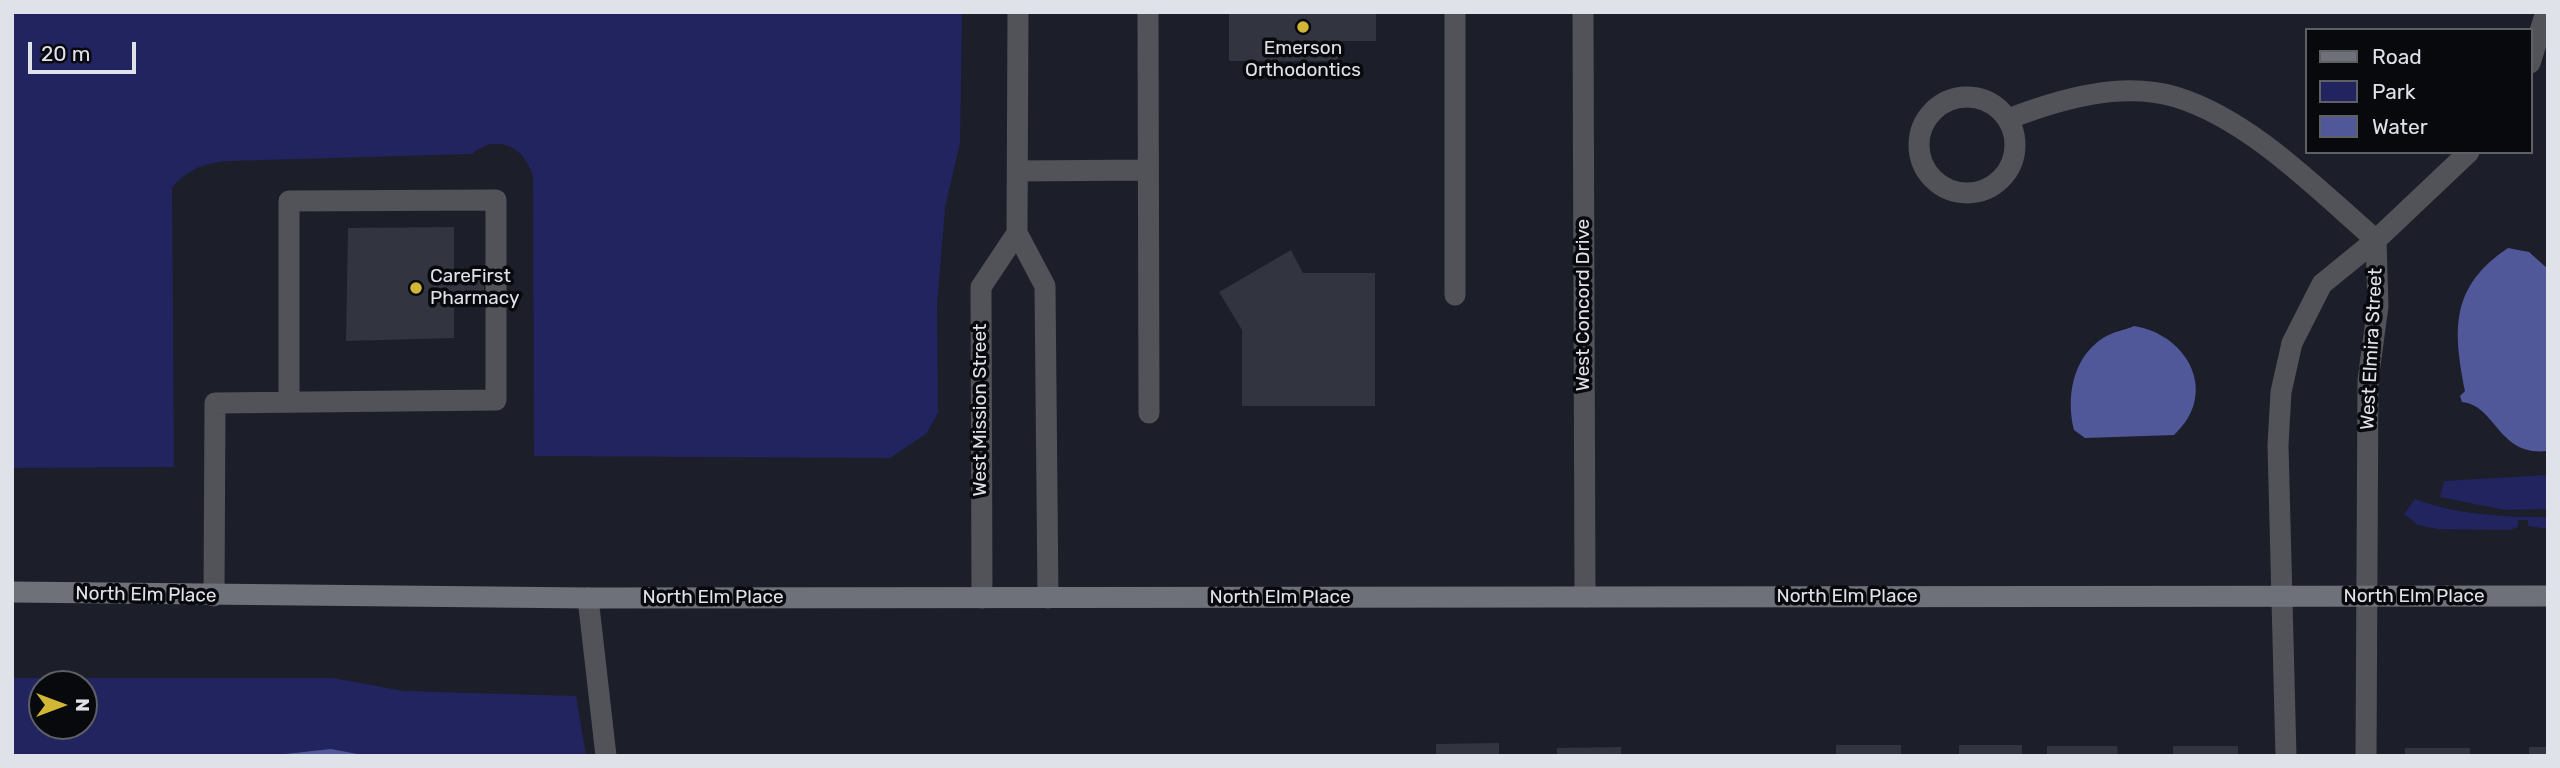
<!DOCTYPE html>
<html>
<head>
<meta charset="utf-8">
<style>
	body { margin:0 }
	#map { position:relative; width:2560px; height:768px; overflow:hidden; background:#1c1e29; font-family:Rubik,sans-serif }
	canvas { display:block }
	.frame { position:absolute; inset:0; border:14px solid #e0e2ea; pointer-events:none }
	.legend { position:absolute; left:2305px; top:28px; width:228px; height:126px; box-sizing:border-box; background:#08090d; border:2px solid #5e6065; margin:0; padding:9px 12px; list-style:none; font-size:21px; color:#e0e2ea }
	.legend li { display:flex; align-items:center; gap:14px; height:35px }
	.legend b { width:35px; border:2px solid #5e6065 }
	.north { position:absolute; left:28px; top:670px; width:70px; height:70px; box-sizing:border-box; background:#08090d; border:2px solid #5e6065; border-radius:50%; rotate:90deg; font-size:19px; font-weight:700; line-height:28px; text-align:center; color:#e0e2ea }
	.north::after { content:''; display:block; margin:auto; width:24px; height:32px; background:#d2b635; clip-path:polygon(50% 0,100% 100%,50% 72%,0 100%) }
	.scale { position:absolute; left:28px; top:42px; width:108px; height:32px; box-sizing:border-box; border:4px solid #e0e2ea; border-top:0; padding-left:9px; font-size:21px; line-height:24px; white-space:nowrap; color:#e0e2ea; -webkit-text-stroke:5px #08090d; paint-order:stroke }
</style>
</head>
<body>
<div id="map">
<canvas width="2560" height="768"></canvas>
<div class="frame"></div>
<ul class="legend">
<li><b style="height:9px;background:#6f717a"></b>Road</li>
<li><b style="height:19px;background:#21245f"></b>Park</li>
<li><b style="height:19px;background:#505899"></b>Water</li>
</ul>
<div class="north">N</div>
<div class="scale">20 m</div>
</div>
<script>
const g = document.querySelector('canvas').getContext('2d');
g.lineJoin = 'round';
function fillPath(path, color) { g.fillStyle = color; g.fill(path, 'evenodd'); }
function trace(path, color, width, dash) { g.strokeStyle = color; g.lineWidth = width; g.lineCap = dash ? 'butt' : 'round'; g.setLineDash(dash || []); g.stroke(path); }
function label(font, color, halo, rows, align = 'center') {
  g.font = font + ' Rubik,sans-serif'; g.lineWidth = 7; g.setLineDash([]); g.textBaseline = 'middle'; g.strokeStyle = halo; g.fillStyle = color; for (const [text, x, y, turn = 0] of rows) {
    g.save(); g.translate(x, y); g.rotate((+turn || 0) * Math.PI / 180); g.textAlign = isNaN(turn) ? turn : align; if (halo) g.strokeText(text, 0, 0); g.fillText(text, 0, 0); g.restore();
  }
}
const green = new Path2D(`
	M12,12H962L960,143L945,207L937,306L938,413L926,434L890,458L534,456L533,177C526,148 497,132 472,154L229,161C204,163 189,169 172,187L174,467L12,468Z
	M2548,475V509L2505,510L2440,497L2444,481Z
	M2415,499C2457,515 2503,517 2548,517V529L2528,526V520H2518V527L2510,530L2437,529L2418,525L2404,514Z
	M12,678H333L404,691L576,696L586,756H12ZM42,684H84V726H42Z`);
const water = new Path2D(`
	M2508,248L2529,252L2548,269V451C2498,457 2496,405 2462,402L2460,396L2465,391C2453,329 2450,287 2508,248Z
	M2134,326C2189,335 2219,394 2174,435L2085,438L2074,430C2066,398 2072,358 2103,338C2112,332 2125,330 2134,326Z
	M331,749L368,756H267Z`);
const building = new Path2D(`
	M1229,12H1376V41H1338V61H1229Z
	M454,227V271H478V278H484V300H478V306H454V338L346,341L348,228Z
	M1291,250L1303,273H1375V406H1242V330L1219,292Z
	M1499,743V756H1436V744Z
	M1836,745H1901V756H1836Z
	M1959,745H2022V756H1959Z
	M2047,746H2117L2118,756H2047Z
	M2173,746H2238V756H2173Z
	M1621,747V756H1557V748Z
	M2529,747H2548V756H2529Z
	M2405,748H2470V756H2405Z`);
const lane = new Path2D(`
	M1148,12L1149,413
	M1018,171L1148,170
	M1455,295V12
	M214,596L215,403L496,400V200L289,201V402`);
const street = new Path2D(`
	M1018,12L1017,233L1045,286L1048,598
	M1583,12L1585,597
	M2530,63L2546,12
	M1919 145a48 48 0 1 1 96 0a48 48 0 1 1-96 0Z
	M2008,119C2060,99 2121,81 2176,97C2251,120 2318,190 2376,240
	M588,598L606,756
	M982,598L981,287L1017,233
	M2286,756L2278,445L2281,392L2292,343L2322,284L2376,240L2469,152
	M2366,756L2368,380L2378,306L2376,240`);
const secondary = new Path2D(`
	M12,592L588,598L2548,596`);
const markers = [
	[1303,27,7,"#d2b635"],
	[416,288,7,"#d2b635"]
];
const poiNames = [
	["Emerson",1303,49],
	["Orthodontics",1303,71],
	["CareFirst",430,277,"left"],
	["Pharmacy",430,299,"left"]
];
const streetNames = [
	["West Concord Drive",1584,305,-90],
	["West Elmira Street",2372,349,-87],
	["West Mission Street",981,410,-90],
	["North Elm Place",146,595,1],
	["North Elm Place",1847,597],
	["North Elm Place",2414,597],
	["North Elm Place",713,598],
	["North Elm Place",1280,598]
];
fillPath(green, '#21245f');
fillPath(water, '#505899');
fillPath(building, '#323440');
trace(lane, '#525359', 21);
trace(street, '#525359', 21);
trace(secondary, '#6f717a', 21);
for (const [x, y, r, color] of markers) { const dot = new Path2D(); dot.arc(x, y, r, 0, 2 * Math.PI); g.fillStyle = color; g.fill(dot); trace(dot, '#08090d', 2.5); }
label('19px', '#e0e2ea', '#08090d', poiNames);
label('19px', '#e0e2ea', '#08090d', streetNames);
</script>
</body>
</html>
